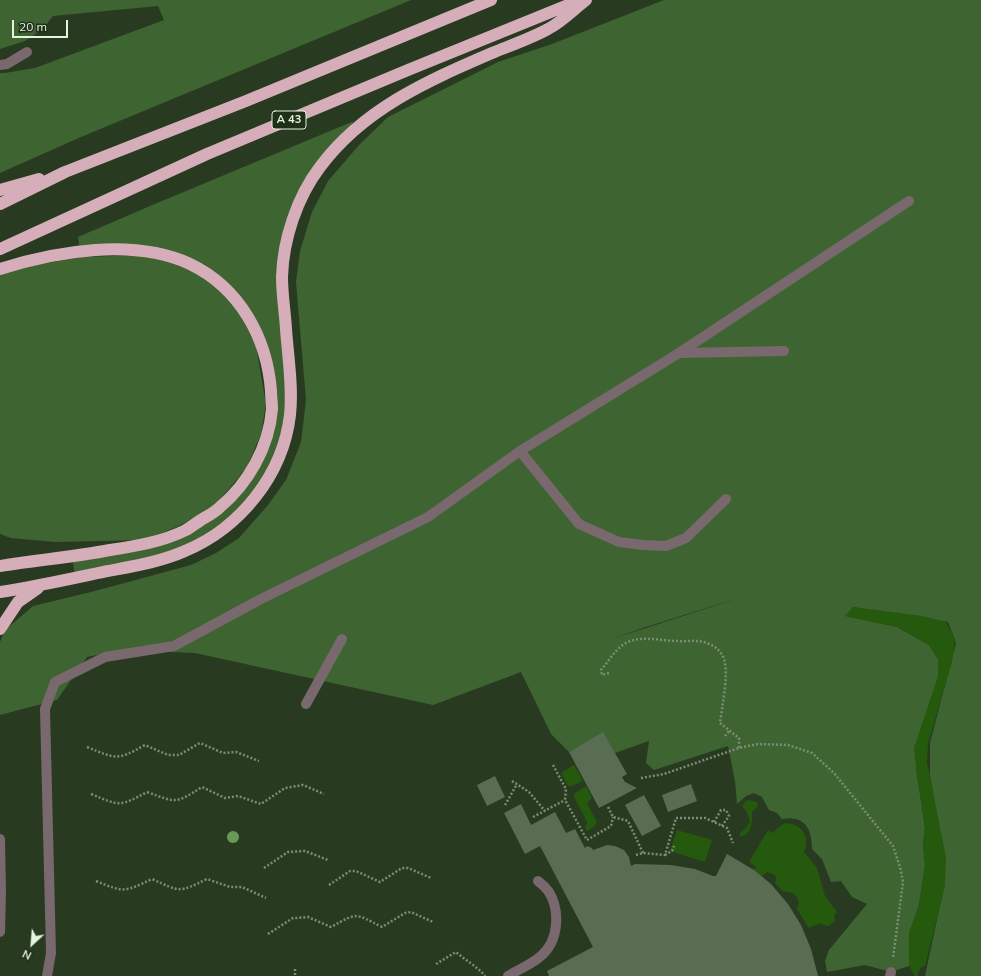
<!DOCTYPE html>
<html>
<head>
<meta charset="utf-8">
<style>
	body { margin:0 }
	#map { position:relative; width:981px; height:976px; overflow:hidden; background:#283b21; font-family:Mulish,sans-serif }
	canvas { display:block }
	.north { position:absolute; left:12px; top:924px; width:40px; height:40px; -webkit-text-stroke:3px #1e3017; paint-order:stroke; rotate:206deg; font-size:11px; font-weight:700; line-height:16px; text-align:center; color:#e6f2e2 }
	.north::after { content:''; display:block; margin:auto; width:14px; height:18px; background:#e6f2e2; clip-path:polygon(50% 0,100% 100%,50% 72%,0 100%) }
	.scale { position:absolute; left:12px; top:20px; width:56px; height:18px; box-sizing:border-box; border:2px solid #e6f2e2; border-top:0; padding-left:5px; font-size:12px; line-height:14px; white-space:nowrap; color:#e6f2e2; -webkit-text-stroke:3px #1e3017; paint-order:stroke }
</style>
</head>
<body>
<div id="map">
<canvas width="981" height="976"></canvas>
<div class="north">N</div>
<div class="scale">20 m</div>
</div>
<script>
const g = document.querySelector('canvas').getContext('2d');
g.lineJoin = 'round';
function fillPath(path, color) { g.fillStyle = color; g.fill(path, 'evenodd'); }
function trace(path, color, width, dash) { g.strokeStyle = color; g.lineWidth = width; g.lineCap = dash ? 'butt' : 'round'; g.setLineDash(dash || []); g.stroke(path); }
function label(font, color, halo, rows, align = 'center') {
  g.font = font + ' Mulish,sans-serif'; g.lineWidth = 4; g.setLineDash([]); g.textBaseline = 'middle'; g.strokeStyle = halo; g.fillStyle = color; for (const [text, x, y, turn = 0] of rows) {
    g.save(); g.translate(x, y); g.rotate((+turn || 0) * Math.PI / 180); g.textAlign = isNaN(turn) ? turn : align; if (halo) g.strokeText(text, 0, 0); g.fillText(text, 0, 0); g.restore();
  }
}
const green = new Path2D(`
	M0,0H411L81,137L0,173V73H5L35,68L164,20L158,6L53,16L42,30L25,41L0,49Z
	M664,0H981V976H925L945,882V859L930,776V743L956,643L948,622L853,607L846,616L897,627L929,645L938,659V676L916,768L925,827L923,845L925,865L919,905L909,933V966L891,972L865,965L827,972L825,961L829,950L867,904L852,897L841,881L831,882L822,859L812,849C812,828 804,815 782,819L777,813L769,810L762,797L754,793L746,796L737,804L735,781L728,746L654,770L646,763L649,741L615,753L603,733L569,752L551,734L521,672L433,705L195,653L122,650L87,657L57,700L0,715V642L5,630L33,606L91,592L191,565L216,553L239,538L268,505L286,480L301,442L306,400L296,282L300,251L312,212L328,181L360,144L388,117L498,62L552,44ZM748,595L612,639L646,627Z
	M354,121L317,166L282,254L287,413L271,468L243,508L183,549L75,576L72,557L149,545L220,509L267,438L271,374L238,301L168,255L80,250L78,237L150,206Z
	M141,255L170,262L201,275L224,292L241,315L256,346L266,404L261,434L247,467L216,505L179,526L145,540L55,542L11,538L0,534V272L7,270L82,257Z`);
const water = new Path2D(`
	M853,607L922,616L946,622L955,640L952,662L928,744L927,762L946,858L945,886L925,966L920,968L917,976H915L909,966V933L919,905L925,865L923,845L925,827L916,768L914,748L938,676V659L929,645L897,627L845,616Z
	M574,765L583,781L572,786H568L562,775V772Z
	M586,786L592,798L588,802V805L597,822L594,827L587,831L585,827L587,824V822L575,799L574,795L575,793Z
	M747,800L757,802L758,806L752,812C753,822 751,835 740,837V833L745,829L750,822L747,812L742,806Z
	M785,823C801,823 811,837 804,852L817,868L825,896L837,912L834,915L835,921L829,926L823,925L820,923L809,928L797,909L799,903C797,895 792,891 784,892L775,883L776,879L775,875L767,872L761,877L754,870L756,867L749,862L768,830L773,833L780,826Z
	M677,830L712,840L705,862L670,851Z`);
const building = new Path2D(`
	M603,732L627,774L622,777L625,782L637,788L599,808L569,752Z
	M495,776L505,797L487,806L477,785Z
	M691,784L697,801L668,812L662,795Z
	M644,795L661,826L642,836L625,805Z
	M521,804L531,825L555,812L566,833L575,829L585,848L587,846L592,848L593,850L607,845L615,846L624,850L629,857L631,866L635,864L671,865L695,869L713,876H716L727,854L754,870L771,884L788,904L801,925L811,949L818,976H549L547,971L593,947L540,846L525,854L504,813Z`);
const path = new Path2D(`
	M609,673L602,675L601,670C609,661 615,649 626,643C641,635 661,641 677,641C687,642 697,639 707,643C715,646 721,651 724,659C729,674 722,707 720,723L739,738V748
	M725,736L729,731
	M87,747C117,759 116,761 145,745L168,755H179L200,743L223,753L236,752L259,761
	M553,765L566,789L565,800L587,840L611,826L613,817
	M641,778L664,774L739,748L758,744L788,745L812,753L834,773L893,846L900,867L903,882L893,958
	M512,781L529,792L545,811
	M91,794C120,806 119,807 147,792C177,803 175,804 202,787L225,798L238,796L261,804L285,788L303,785L324,794
	M505,805L517,784
	M608,807L613,817L628,821L643,853
	M533,817L565,800
	M714,822L721,810H726L729,816L722,826
	M636,855L643,853L665,855L676,818H705L727,828L733,843
	M665,855L672,851L674,846
	M264,868L288,852L305,851L328,860
	M96,881C125,893 124,892 152,879C181,892 178,893 207,879L230,887H242L266,898
	M329,885L350,871H356L380,882L402,868H408L431,878
	M268,934L293,918H296L308,917L331,927C358,912 354,913 382,927L405,913L411,912L433,922
	M436,964L456,952C466,961 477,966 485,976
	M295,969V976`);
const minor = new Path2D(`
	M0,65L7,64L27,52
	M680,353L784,351
	M520,451L579,524L619,542L643,545L666,546L686,538L726,499
	M306,704L342,639
	M0,839L1,892L0,932
	M47,976L51,953L45,709L55,682L105,657L174,646L261,599L428,517L520,451L679,353L909,201
	M508,976C519,969 533,964 542,955C559,940 560,910 549,892C546,888 542,884 538,881
	M890,976L891,972`);
const highway = new Path2D(`
	M0,190L39,179
	M0,204L65,172L246,101L491,0
	M0,249L207,154L408,70L578,1
	M0,269C57,251 134,238 190,264C240,288 267,338 271,391C271,397 272,403 272,409C269,447 248,484 219,508C214,513 207,516 201,520C196,523 191,527 186,530C162,542 136,546 110,550C74,557 37,560 0,566
	M0,592C33,587 65,580 98,573C127,567 158,563 185,551C240,528 283,475 290,415C293,387 288,357 286,329C285,312 282,295 282,277C283,240 297,197 320,167C363,109 427,81 492,53C509,46 532,38 548,29C562,22 574,9 586,0
	M0,629L18,602L38,588`);
const trees = [
	[233,837]
];
const shields = [
	[289,120,34]
];
const shieldNames = [
	["A 43",289,120]
];
fillPath(green, '#3e6431');
fillPath(water, '#25590e');
fillPath(building, '#586d51');
trace(path, '#7c8c76', 2.5, [2, 2]);
trace(minor, '#79686d', 10);
trace(highway, '#d6aeba', 12);
g.fillStyle = '#699958';
for (const [x, y] of trees) { g.beginPath(); g.arc(x, y, 6, 0, 2 * Math.PI); g.fill(); }
for (const [x, y, w] of shields) { const box = new Path2D(); box.roundRect(x - w / 2, y - 9, w, 18, 3); g.fillStyle = '#1e3017'; g.fill(box); trace(box, '#e6f2e2', 1); }
label('bold 11px', '#e6f2e2', null, shieldNames);
</script>
</body>
</html>
